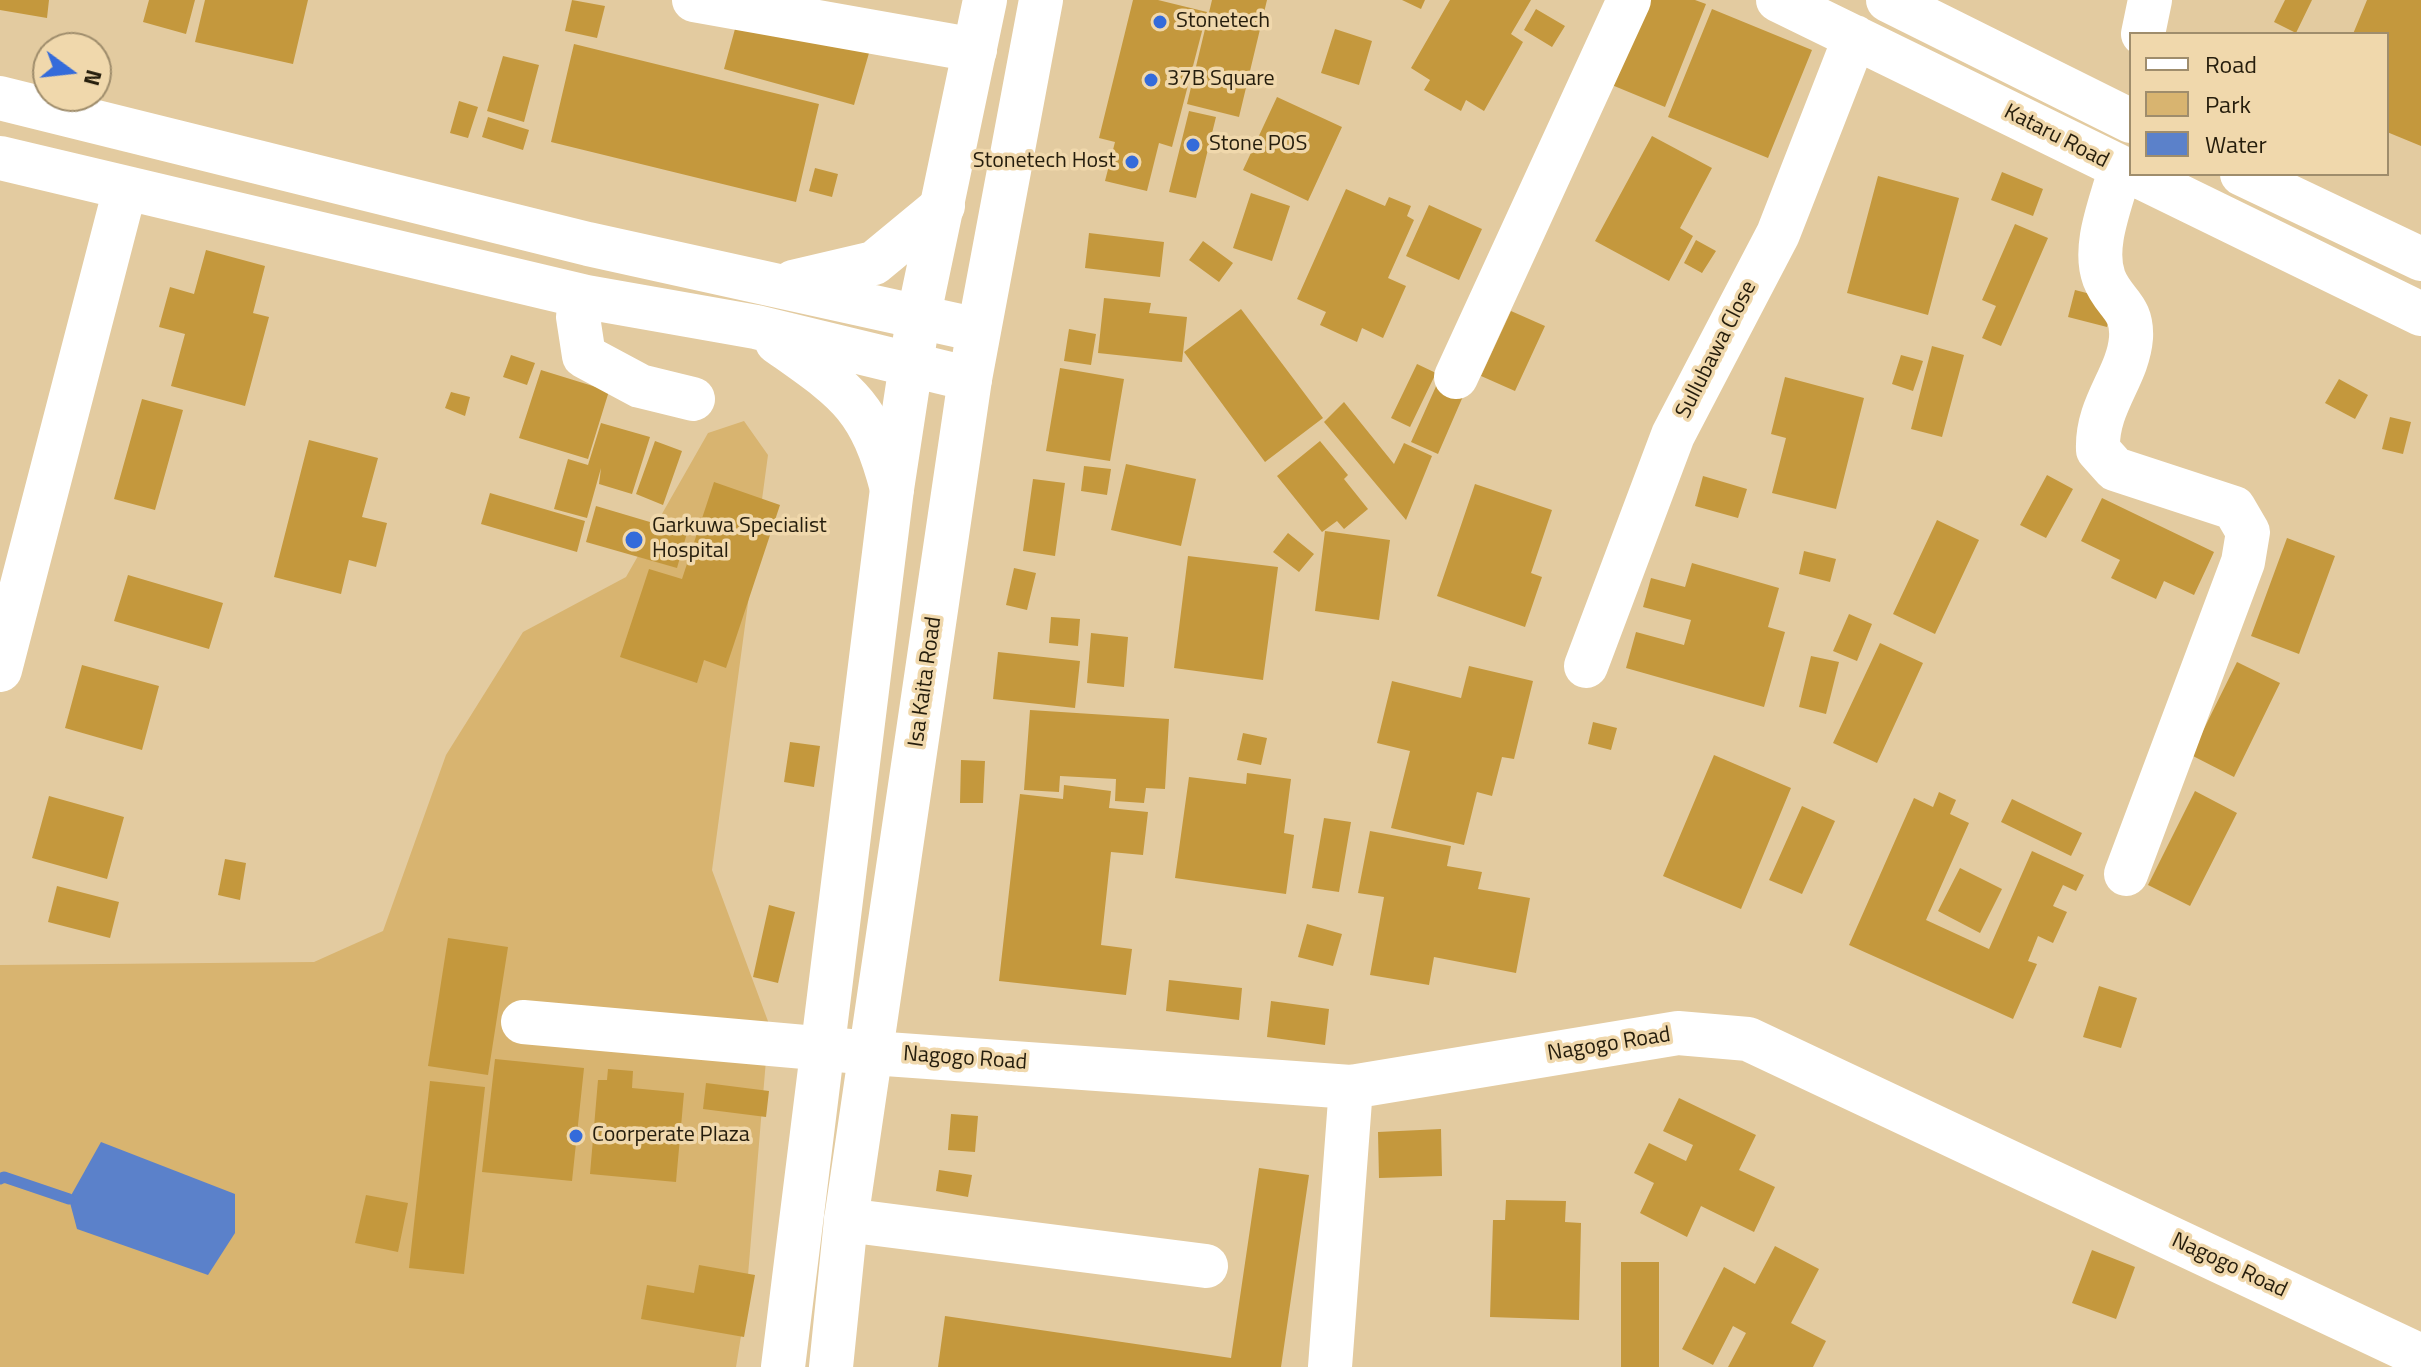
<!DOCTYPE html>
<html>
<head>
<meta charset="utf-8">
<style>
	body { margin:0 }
	#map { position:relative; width:2421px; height:1367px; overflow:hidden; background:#e3cba0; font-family:"Titillium Web",sans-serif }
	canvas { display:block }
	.legend { position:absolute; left:2129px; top:32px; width:260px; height:144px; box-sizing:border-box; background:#f0d8ac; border:2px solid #9f8d6c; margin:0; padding:10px 14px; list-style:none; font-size:24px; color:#251d0c }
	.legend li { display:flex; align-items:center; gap:16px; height:40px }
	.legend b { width:40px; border:2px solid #9f8d6c }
	.north { position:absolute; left:32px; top:32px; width:80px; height:80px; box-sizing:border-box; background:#f0d8ac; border:2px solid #9f8d6c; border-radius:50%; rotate:105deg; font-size:22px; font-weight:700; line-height:32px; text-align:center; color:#251d0c }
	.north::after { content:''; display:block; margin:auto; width:28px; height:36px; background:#346bda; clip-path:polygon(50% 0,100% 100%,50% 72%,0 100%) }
</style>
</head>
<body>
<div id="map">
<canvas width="2421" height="1367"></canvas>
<ul class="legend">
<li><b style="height:10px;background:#fff"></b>Road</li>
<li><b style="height:22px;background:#d8b470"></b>Park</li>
<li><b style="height:22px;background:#5b81ca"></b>Water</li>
</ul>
<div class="north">N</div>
</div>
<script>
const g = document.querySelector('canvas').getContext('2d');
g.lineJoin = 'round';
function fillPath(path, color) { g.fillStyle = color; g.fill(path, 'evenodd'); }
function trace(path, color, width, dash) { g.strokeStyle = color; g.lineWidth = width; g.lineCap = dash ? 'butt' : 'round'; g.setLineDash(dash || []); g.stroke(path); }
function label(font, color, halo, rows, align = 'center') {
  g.font = font + ' "Titillium Web",sans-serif'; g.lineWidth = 7; g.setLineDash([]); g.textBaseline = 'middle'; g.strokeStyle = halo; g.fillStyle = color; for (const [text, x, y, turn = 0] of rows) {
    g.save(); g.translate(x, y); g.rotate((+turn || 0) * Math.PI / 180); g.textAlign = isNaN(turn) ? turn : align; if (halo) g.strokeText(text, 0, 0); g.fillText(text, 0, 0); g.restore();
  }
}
const green = new Path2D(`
	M744,421L768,455L712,870L769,1024L745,1311L736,1367H0V965L314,962L383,931L446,755L523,632L626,577L708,433Z`);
const water = new Path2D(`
	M101,1142L235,1194V1233L208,1275L77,1229L69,1199Z`);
const stream = new Path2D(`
	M0,1179L4,1177L69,1199`);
const building = new Path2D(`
	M0,0H49L47,18L0,10Z
	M149,0H195L186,34L143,22Z
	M205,0H308L293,64L195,42Z
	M572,0L605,6L597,38L565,31Z
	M1133,0H1158L1207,12L1172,147L1159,143L1147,191L1105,181L1115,142L1099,138Z
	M1212,0H1267L1239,117L1187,104Z
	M1402,0H1425L1421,9Z
	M1450,0H1531L1511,34L1523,42L1484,111L1466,100L1461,111L1424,90L1430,80L1411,68Z
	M1639,0H1695L1706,4L1665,107L1607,83Z
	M2285,0H2312L2296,33L2274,22Z
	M2367,0H2421V146L2387,132V34H2353Z
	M1536,9L1565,26L1552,47L1524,30Z
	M1712,9L1812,50L1768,158L1668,117Z
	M738,18L869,53L854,105L724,69Z
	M1335,29L1372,41L1359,85L1321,73Z
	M574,44L819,104L796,202L551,142Z
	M503,56L539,65L524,122L487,111Z
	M1277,97L1342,127L1308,201L1243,170Z
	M459,101L478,107L468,138L450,133Z
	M1189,111L1216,117L1196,198L1169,192Z
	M488,117L529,130L523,150L482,137Z
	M1652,136L1712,168L1680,228L1693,236L1669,281L1595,241Z
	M815,168L838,174L832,197L809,191Z
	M2002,172L2043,189L2033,216L1991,200Z
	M1878,176L1959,198L1928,315L1847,293Z
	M1346,189L1385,206L1389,197L1411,206L1407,216L1414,220L1388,278L1406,286L1383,338L1362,328L1357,342L1320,325L1326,312L1297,299Z
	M1251,193L1290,206L1272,261L1233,248Z
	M1429,205L1482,229L1459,280L1406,256Z
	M2015,224L2048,238L2001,346L1982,338L1996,306L1982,300Z
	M1089,233L1164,242L1160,277L1085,268Z
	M1696,240L1716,251L1702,273L1684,263Z
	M1203,241L1233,263L1219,282L1189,260Z
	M206,250L265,266L253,313L269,317L245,406L171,386L185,334L159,327L170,287L194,294Z
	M2075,290L2114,300L2107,327L2068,317Z
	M1104,298L1151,303L1149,313L1187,317L1182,362L1098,353Z
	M1241,309L1323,418L1265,462L1184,352Z
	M1511,311L1545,326L1515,391L1481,376Z
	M1069,329L1096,334L1091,365L1064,361Z
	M1932,346L1964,355L1942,437L1911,429Z
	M511,355L535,363L527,385L503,377Z
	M1901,355L1923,361L1913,391L1892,384Z
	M1417,364L1436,373L1410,427L1391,418Z
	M1060,368L1124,379L1110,461L1046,451Z
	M541,370L609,391L588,459L519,438Z
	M1785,377L1864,398L1836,509L1772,493L1786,438L1771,434Z
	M2339,379L2368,395L2355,419L2325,403Z
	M1438,382L1464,394L1438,454L1411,442Z
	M451,392L470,397L465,416L445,408Z
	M142,399L183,410L155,510L114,499Z
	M1344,402L1394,464L1404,443L1432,456L1406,520L1324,422Z
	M2390,417L2411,422L2403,454L2382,449Z
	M601,423L650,437L632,494L599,484L601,468L587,518L554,509L568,459L588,465Z
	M309,440L378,458L362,517L387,523L376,567L349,560L341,594L274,577Z
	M655,441L682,451L663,505L636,494Z
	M1320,441L1348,475L1344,479L1368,509L1344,529L1337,521L1322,532L1277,476Z
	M1126,464L1196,479L1181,546L1111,530Z
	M1084,466L1111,469L1107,495L1081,491Z
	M2047,475L2073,489L2046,538L2020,525Z
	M1703,476L1747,489L1738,518L1695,506Z
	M1033,479L1065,483L1055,556L1023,551Z
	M714,482L780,505L726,668L704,660L697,683L620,657L649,569L682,579Z
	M1475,484L1552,510L1531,573L1542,577L1525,627L1437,596Z
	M490,493L585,521L577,552L481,524Z
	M2102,498L2214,552L2194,595L2164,581L2156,599L2111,578L2120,560L2081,541Z
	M596,506L687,533L677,568L586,542Z
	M1937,520L1979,540L1935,634L1893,614Z
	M1325,531L1390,540L1379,620L1315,611Z
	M1288,533L1314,554L1299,572L1273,552Z
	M2287,538L2335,556L2299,654L2251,636Z
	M1804,551L1836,559L1830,582L1799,574Z
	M1188,556L1278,567L1263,680L1174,668Z
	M1692,563L1779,588L1768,627L1785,632L1764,707L1626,668L1636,632L1684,645L1691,620L1643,607L1651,578L1685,587Z
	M1014,568L1036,573L1027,610L1006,605Z
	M128,575L223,603L209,649L114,621Z
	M1849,614L1872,624L1857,661L1833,651Z
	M1051,617L1080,619L1078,646L1049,643Z
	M1091,633L1128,637L1124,687L1087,683Z
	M1880,643L1923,663L1877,763L1833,743Z
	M998,652L1080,661L1075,708L993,699Z
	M1811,656L1839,662L1826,714L1799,707Z
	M2237,662L2280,683L2234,777L2191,755Z
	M82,665L159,686L142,750L65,728Z
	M1469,666L1533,681L1514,759L1502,757L1492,796L1477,792L1464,845L1391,828L1410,751L1377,743L1392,681L1461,698Z
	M1030,710L1169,719L1165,789L1146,788L1144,803L1115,801L1116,779L1060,776L1059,792L1024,790Z
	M1593,722L1617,728L1611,750L1588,744Z
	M1243,733L1267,738L1261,765L1237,760Z
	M790,742L820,746L814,787L784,782Z
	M1714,755L1791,788L1741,909L1663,876Z
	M961,760L985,761L983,803H960Z
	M1247,773L1291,779L1284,833L1294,835L1286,894L1175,878L1189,777L1246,784Z
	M1064,785L1111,791L1109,808L1148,812L1143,855L1111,852L1101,945L1132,949L1126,995L999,981L1020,794L1063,799Z
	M2195,791L2237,813L2190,906L2148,885Z
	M1939,792L1956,800L1950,814L1969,823L1926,920L1989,949L2032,851L2084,875L2076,891L2063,885L2053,906L2067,912L2053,943L2038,936L2028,961L2037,964L2013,1019L1849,945L1914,798L1933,807Z
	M49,796L124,817L107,879L32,858Z
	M2012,799L2082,833L2071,856L2001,822Z
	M1802,806L1835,821L1802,894L1769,880Z
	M1324,818L1351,822L1339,892L1312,888Z
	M1370,831L1451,846L1447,866L1482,872L1478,889L1530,898L1516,973L1434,957L1429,985L1370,975L1384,897L1358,893Z
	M225,859L246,863L240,900L218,895Z
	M1960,868L2002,889L1980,933L1938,911Z
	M57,886L119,902L110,938L48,922Z
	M769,905L795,912L778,983L753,977Z
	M1307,924L1342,934L1333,966L1298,957Z
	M448,938L508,947L488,1075L428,1066Z
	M1169,980L1242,988L1239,1020L1166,1011Z
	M2099,986L2137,998L2121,1048L2083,1037Z
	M1271,1001L1329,1009L1325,1045L1267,1037Z
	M495,1059L584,1068L572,1181L482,1172Z
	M608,1069L633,1071L632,1088L684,1093L676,1182L590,1174L598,1080H607Z
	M430,1081L485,1087L464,1274L409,1268Z
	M706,1083L769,1091L766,1117L703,1109Z
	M1679,1098L1756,1135L1739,1170L1775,1187L1754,1232L1701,1206L1687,1237L1640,1213L1654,1183L1634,1173L1649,1143L1686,1161L1693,1145L1663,1131Z
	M951,1114L978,1116L975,1152L948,1150Z
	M1441,1129L1442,1176L1379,1178L1378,1132Z
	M1259,1168L1309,1175L1281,1367H938L945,1316L1231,1358Z
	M939,1170L972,1175L968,1197L936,1191Z
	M366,1195L408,1203L398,1252L355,1243Z
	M1506,1200L1566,1201L1565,1222L1581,1223L1579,1320L1490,1317L1493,1220H1505Z
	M1775,1246L1819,1269L1791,1323L1826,1341L1813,1367H1728L1746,1333L1733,1326L1713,1365L1682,1349L1724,1267L1755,1284Z
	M2092,1250L2135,1267L2116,1319L2072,1303Z
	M1621,1262H1659V1367H1621Z
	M699,1265L755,1275L744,1337L641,1319L647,1285L694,1293Z`);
const minor = new Path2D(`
	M694,0L975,50
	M1778,0L2421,314
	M1888,0L2131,121
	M2143,34L2150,0
	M0,98L588,244L978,330
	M0,158L586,297L756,327L970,379
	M2120,169C2112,202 2092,245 2104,278C2114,304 2133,306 2131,338C2128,377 2096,405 2098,450L2115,469L2234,508L2248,532L2243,562L2126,874
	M2242,174L2421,259
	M793,282L874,263L943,206
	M586,297L578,317L584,356L640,386L693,399
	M777,342C846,391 870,404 892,489
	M1456,377L1629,0
	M1586,666L1673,435L1778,234L1855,37
	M0,670L125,189
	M523,1022L872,1053L1351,1087L1678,1033L1748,1039L2421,1356
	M846,1220L1206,1266
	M1330,1367L1351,1087`);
const major = new Path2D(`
	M783,1367L892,489L918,319L985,0
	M831,1367L846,1220L970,379L1041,0`);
const markers = [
	[1160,22,8,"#346bda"],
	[1151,80,8,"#346bda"],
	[1193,145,8,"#346bda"],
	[1132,162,8,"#346bda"],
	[634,540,10,"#346bda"],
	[576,1136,8,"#346bda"]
];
const poiNames = [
	["Stonetech",1176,22],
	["37B Square",1167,80],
	["Stone POS",1209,145],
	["Stonetech Host",1116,162,"right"],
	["Garkuwa Specialist",652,527],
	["Hospital",652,552],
	["Coorperate Plaza",592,1136]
];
const streetNames = [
	["Kataru Road",2056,137,27],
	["Sullubawa Close",1717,350,-63],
	["Isa Kaita Road",926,682,-82],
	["Nagogo Road",1609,1045,-9],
	["Nagogo Road",965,1059,4],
	["Nagogo Road",2229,1266,25]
];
fillPath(green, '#d8b470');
fillPath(water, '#5b81ca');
trace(stream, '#5b81ca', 11);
fillPath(building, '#c4983d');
trace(minor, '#fff', 44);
trace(major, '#fff', 44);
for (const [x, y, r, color] of markers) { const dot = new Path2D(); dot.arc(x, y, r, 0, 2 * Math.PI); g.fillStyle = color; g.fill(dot); trace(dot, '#f0d8ac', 3); }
label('22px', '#251d0c', '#f0d8ac', poiNames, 'left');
label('22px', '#251d0c', '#f0d8ac', streetNames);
</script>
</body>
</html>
